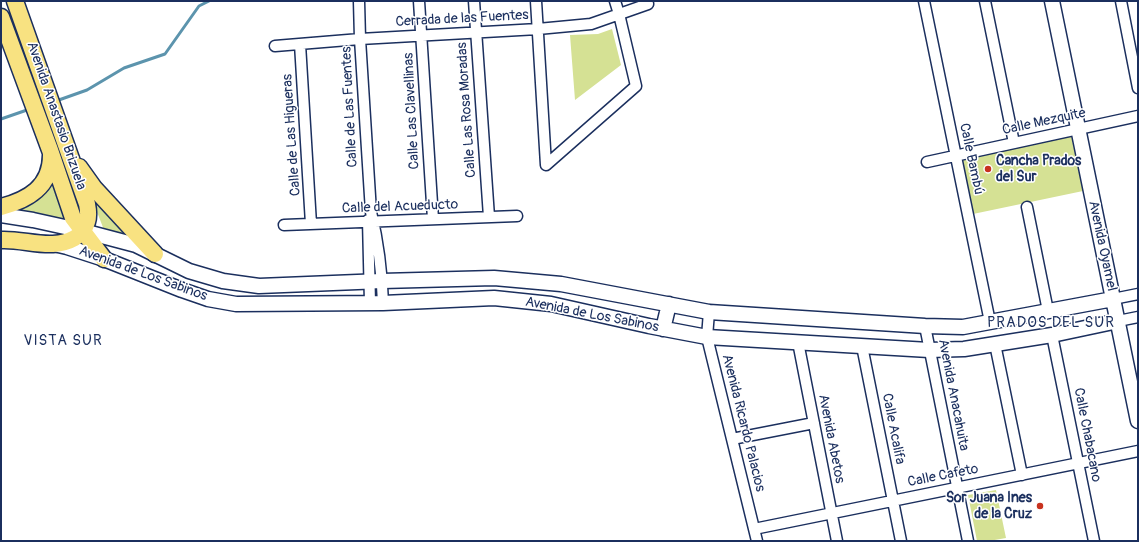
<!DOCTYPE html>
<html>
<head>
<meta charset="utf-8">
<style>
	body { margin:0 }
	#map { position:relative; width:1139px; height:542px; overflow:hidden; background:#fff; font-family:Pangolin,sans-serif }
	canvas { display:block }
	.frame { position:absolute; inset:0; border:2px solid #1b2f5e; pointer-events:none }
</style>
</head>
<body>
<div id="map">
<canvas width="1139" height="542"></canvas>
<div class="frame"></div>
</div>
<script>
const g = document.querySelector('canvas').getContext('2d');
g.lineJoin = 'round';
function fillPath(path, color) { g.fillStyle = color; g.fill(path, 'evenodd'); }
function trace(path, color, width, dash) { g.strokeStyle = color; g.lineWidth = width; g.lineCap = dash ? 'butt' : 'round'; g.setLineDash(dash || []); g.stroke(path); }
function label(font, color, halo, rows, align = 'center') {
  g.font = font + ' Pangolin,sans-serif'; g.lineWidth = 3; g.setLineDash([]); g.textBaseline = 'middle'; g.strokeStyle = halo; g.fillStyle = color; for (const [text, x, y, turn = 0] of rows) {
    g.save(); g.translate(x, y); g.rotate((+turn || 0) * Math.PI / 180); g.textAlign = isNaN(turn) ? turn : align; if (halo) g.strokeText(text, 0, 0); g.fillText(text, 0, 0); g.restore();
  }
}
const green = new Path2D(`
	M612,29L621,65L575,100L570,35L598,34Z
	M1071,135L1083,191L973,214L961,158Z
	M52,181L66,220L7,211L30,205L39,198Z
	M87,186L136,241L104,230Z
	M996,490L1006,538L989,541H977L968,495Z`);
const stream = new Path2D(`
	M56,101L87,90L124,68L165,54L199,6L209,1
	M1,119L27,110`);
const street = new Path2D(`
	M359,1L360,39L371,212C378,241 382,273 383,303
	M419,1L433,219
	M474,1L489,217
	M536,1L546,165
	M924,1L990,322
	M985,1L1014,143
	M1121,1L1138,88
	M300,44L311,224
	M275,46L360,39L538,29L591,24L648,4
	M927,162L1138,116
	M546,165L636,86L619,14L615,1
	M1027,207L1048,311
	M368,220L370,303
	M284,225L517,216
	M1113,299L1138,294
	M709,312L707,337L757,541
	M1118,321L1138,317
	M925,326L968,541
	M1052,335L1094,541
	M798,342L837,541
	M995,344L1022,475
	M862,346L901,541
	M732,439L814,423
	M754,529L1138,451`);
const secondary = new Path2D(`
	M1052,1L1138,421
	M1,215L33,220L83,231L136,245L189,271L223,281L259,286L382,281L494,278L561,284L709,312L925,326L963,327L1113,299
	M54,244L67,247L104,259L182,290L208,299L236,304L383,303L494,298L551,304L649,326L707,337L929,350L964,349L1052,335L1118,321
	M663,329L669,304`);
const primary = new Path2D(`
	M1,17L50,150L73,218L104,259
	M79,167L94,188L155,254
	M1,207C28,200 51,187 51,155
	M1,240C18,239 36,245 53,244C68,243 83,237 87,222C89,216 88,209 87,204L15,1`);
const markers = [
	[988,169,4,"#c8321e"],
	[1040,506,4,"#c8321e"]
];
const streetNames = [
	["Cerrada de las Fuentes",462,19,-3],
	["Calle de Las Fuentes",350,107,-93],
	["Calle Las Rosa Moradas",467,110,-94],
	["Calle Las Clavellinas",412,111,-93],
	["Avenida Anastasio Brizuela",56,116,71],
	["Calle Mezquite",1044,122,-12],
	["Calle de Las Higueras",292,135,-94],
	["Calle Bambú",971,159,78],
	["Calle del Acueducto",400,207,-2],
	["Avenida Oyamel",1102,246,78],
	["Avenida de Los Sabinos",143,274,20],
	["Avenida de Los Sabinos",592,315,11],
	["Avenida Anacahuita",953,395,79],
	["Avenida Ricardo Palacios",743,423,76],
	["Calle Acalifa",893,429,79],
	["Calle Chabacano",1087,435,79],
	["Avenida Abetos",831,439,79],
	["Calle Cafeto",943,476,-11]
];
const poiNames = [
	["Cancha Prados",996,161],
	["del Sur",996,177],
	["Sor Juana Ines",1032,498,"right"],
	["de la Cruz",1032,514,"right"]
];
const neighbourhoodNames = [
	["PRADOS DEL SUR",1051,323],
	["VISTA SUR",63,341]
];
fillPath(green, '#d5e194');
trace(stream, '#5c94ad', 3);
trace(street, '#1b2f5e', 13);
trace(secondary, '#1b2f5e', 17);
trace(primary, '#1b2f5e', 19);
trace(street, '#fff', 10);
trace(secondary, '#fff', 14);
trace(primary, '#f8e281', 16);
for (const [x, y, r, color] of markers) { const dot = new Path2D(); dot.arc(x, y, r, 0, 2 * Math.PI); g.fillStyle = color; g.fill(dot); trace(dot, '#fff', 1.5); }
label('14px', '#1b2f5e', '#fff', streetNames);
label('bold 14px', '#1b2f5e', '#fff', poiNames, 'left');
g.letterSpacing = '1px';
label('15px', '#1b2f5e', '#fff', neighbourhoodNames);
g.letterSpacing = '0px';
</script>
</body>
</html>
